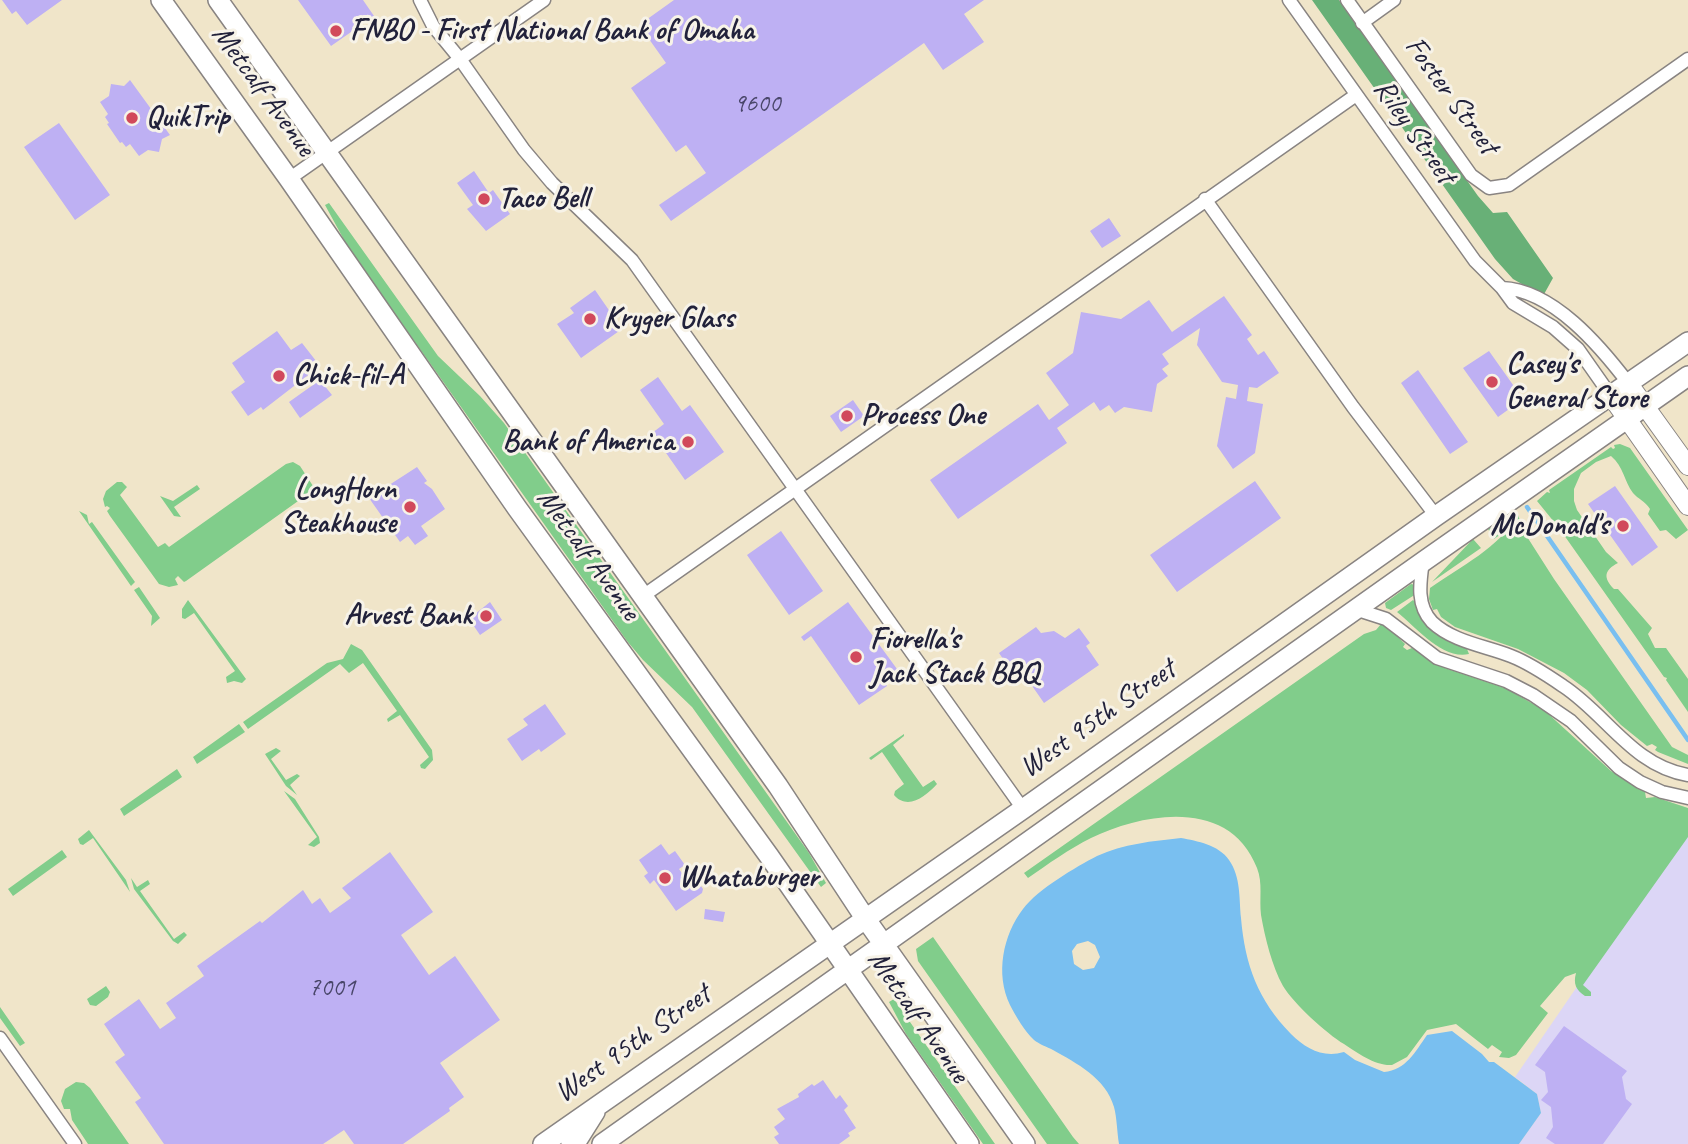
<!DOCTYPE html>
<html>
<head>
<meta charset="utf-8">
<style>
	body { margin:0 }
	canvas { display:block; background:#f0e5c9 }
</style>
</head>
<body>
<canvas width="1688" height="1144"></canvas>
<script>
const g = document.querySelector('canvas').getContext('2d');
g.lineJoin = 'round';
function fillPath(path, color) { g.fillStyle = color; g.fill(path, 'evenodd'); }
function trace(path, color, width, dash) { g.strokeStyle = color; g.lineWidth = width; g.lineCap = dash ? 'butt' : 'round'; g.setLineDash(dash || []); g.stroke(path); }
function label(font, color, halo, rows, align = 'center') {
  g.font = font + ' Caveat,sans-serif'; g.lineWidth = 6; g.setLineDash([]); g.textBaseline = 'middle'; g.strokeStyle = halo; g.fillStyle = color; for (const [text, x, y, turn = 0] of rows) {
    g.save(); g.translate(x, y); g.rotate((+turn || 0) * Math.PI / 180); g.textAlign = isNaN(turn) ? turn : align; if (halo) g.strokeText(text, 0, 0); g.fillText(text, 0, 0); g.restore();
  }
}
const built = new Path2D(`
	M1688,825V1144H1519L1541,1113L1537,1094L1515,1077Z`);
const green = new Path2D(`
	M329,203L438,356L480,396L504,423L809,853L826,883L821,887L692,707L643,660L627,641L349,249L325,205Z
	M1620,444L1630,448L1688,530L1676,539L1666,530L1660,531L1648,514L1650,509C1645,501 1638,499 1633,493C1624,481 1624,467 1611,456L1596,462L1581,473L1574,489V501L1577,510L1606,552L1618,563C1604,570 1603,578 1614,589H1618L1652,628L1648,634L1655,648H1666L1688,679V712L1666,680L1667,678L1664,677L1559,528L1537,501L1547,492L1550,493L1549,490L1611,447L1613,449L1615,448L1614,445Z
	M293,462L300,466L315,489L186,581L184,582L178,576L175,579L178,585L169,587L159,584L110,516L107,511L110,508L107,506L105,507L103,499L106,491L117,482H122L127,487L120,495L158,547L165,543L169,547L286,464Z
	M197,485L200,489L174,507L181,517L174,516L160,496L173,501Z
	M79,511L87,515L89,524L92,522L135,582L131,586Z
	M1509,514L1512,518L1504,532L1494,539L1488,529Z
	M1518,515L1524,532L1554,579L1672,747L1688,755V764L1658,752L1655,750L1657,747L1652,744L1647,746L1621,725L1587,690L1564,673L1518,649L1455,627L1441,617L1437,609L1433,610L1429,599L1430,588C1461,566 1499,548 1518,515Z
	M1473,539L1481,548L1432,582Z
	M1411,584L1416,585V594L1391,610L1386,608L1385,603Z
	M139,587L160,618L151,626L152,616L134,590Z
	M188,600L246,679L242,683L234,681L227,683L226,677L235,671L194,613L185,619L182,618V609Z
	M1413,600L1467,649L1469,654C1442,660 1416,627 1397,612Z
	M1381,624L1389,628L1405,644L1403,647L1407,650L1412,648L1445,668L1505,688L1544,710L1611,771L1645,792L1646,798L1655,797L1688,808V837L1583,985L1591,992V996H1585C1576,990 1573,984 1576,973L1565,977L1540,1006L1548,1013L1516,1055L1509,1058L1499,1057L1502,1052L1492,1045L1488,1049L1456,1024L1427,1030L1407,1057L1392,1065C1375,1066 1358,1053 1344,1044C1327,1034 1293,1003 1283,986C1272,966 1265,938 1261,915C1259,899 1263,883 1257,868C1230,798 1145,812 1091,838C1069,849 1048,864 1028,878L1024,873L1364,634L1376,630Z
	M351,644L362,650L432,750L433,760L425,769L421,768L420,765L429,757L400,715L388,722L387,719L397,711L363,663L349,673L340,664L248,729L243,722L327,663L343,659Z
	M239,724L245,732L197,764L193,757Z
	M904,734V736L893,745L923,787L934,780L937,784C926,796 908,811 894,795L895,791L904,784L882,752L871,760L869,758Z
	M276,748L281,751L271,759L286,780L297,774L300,776L290,785L297,795L286,786L265,754Z
	M177,769L182,777L124,816L120,809Z
	M284,791L295,799L319,837L320,843L314,847L308,845L317,837Z
	M89,830L126,880L130,892L93,838L83,845L80,844L78,839Z
	M62,850L67,857L13,896L8,889Z
	M131,878L137,887L148,880L150,884L140,891L174,939L184,932L187,935L178,944L173,941L134,889Z
	M933,937L1073,1137L1079,1144H1047L918,961L916,949Z
	M106,986L110,992L108,997L96,1006L90,1005L87,999Z
	M894,999L995,1144H983L906,1034L889,1002Z
	M0,1007L25,1043L20,1046L0,1018Z
	M76,1082L84,1083L90,1088L129,1144H88L72,1120L70,1109H64L61,1101L65,1089Z`);
const forest = new Path2D(`
	M1312,0H1339L1478,196L1493,213L1507,212L1553,278L1543,296L1513,279L1495,259Z`);
const water = new Path2D(`
	M1181,838C1197,841 1219,845 1229,860C1241,877 1239,898 1241,918C1245,965 1258,1000 1291,1034C1306,1049 1323,1058 1344,1052L1355,1060L1384,1072C1406,1070 1415,1052 1427,1035L1452,1031L1482,1054L1489,1062H1494L1537,1094L1541,1113L1519,1144H1119C1117,1132 1117,1118 1114,1107C1106,1078 1076,1063 1053,1050C1047,1047 1039,1044 1034,1040C1025,1032 1015,1015 1010,1005C995,974 1003,935 1023,909C1038,889 1076,867 1097,856C1123,844 1153,841 1181,838ZM1088,941L1095,945L1100,957L1094,968L1083,970L1074,964L1072,951L1077,944Z`);
const stream = new Path2D(`
	M1527,507L1688,740`);
const building = new Path2D(`
	M2,0H62L27,25L16,11L12,14Z
	M298,0H363L374,16L331,46Z
	M674,0H984L964,14L984,42L943,70L924,43L671,221L659,205L706,173L686,145L676,152L631,88L666,63L639,25Z
	M130,80L170,135L162,139L159,152L148,150L139,156L130,144L126,147L122,142L120,143L107,124L109,123L105,117L108,114L100,102L109,96L111,84L124,86Z
	M59,123L110,195L75,220L24,147Z
	M474,171L489,193L493,190L510,214L486,231L467,209L473,205L457,183Z
	M1109,218L1121,236L1102,248L1090,231Z
	M595,290L622,329L581,358L557,324L574,313L570,308Z
	M1224,296L1252,335L1247,339L1258,355L1264,351L1279,373L1257,388L1249,387L1247,401L1263,404L1255,453L1233,469L1217,446L1226,397L1236,399L1238,385L1222,382L1197,345L1200,328L1162,354L1169,364L1162,369L1168,376L1157,384L1152,412L1124,407L1115,413L1109,405L1100,411L1094,402L1057,428L1067,443L958,519L930,480L1038,404L1049,420L1069,405L1046,373L1073,353L1081,312L1121,319L1149,300L1172,332Z
	M277,331L291,350L302,343L320,366L263,410L261,407L248,416L231,392L245,382L232,363Z
	M1489,351L1523,399L1498,417L1463,368Z
	M1418,370L1468,442L1450,454L1401,383Z
	M658,377L682,411L690,405L724,452L685,480L652,433L664,424L640,390Z
	M320,380L332,395L300,418L289,402Z
	M853,400L864,416L841,432L830,416Z
	M417,467L427,481L424,483L432,489L445,509L421,526L428,536L415,545L408,536L400,542L369,498Z
	M1255,481L1281,518L1177,592L1150,555Z
	M1615,486L1658,547L1632,566L1588,504Z
	M781,531L823,591L789,615L747,555Z
	M490,602L502,620L480,635L469,619Z
	M848,602L897,669L884,679L887,686L859,705L811,636L804,641L801,637Z
	M1036,627L1041,633L1054,631L1065,638L1079,628L1090,643L1086,646L1099,665L1044,703L1021,670L1014,675L999,653Z
	M545,704L566,734L541,752L539,749L522,761L507,739L528,725L523,719Z
	M661,844L669,855L675,851L685,865L679,869L689,883L696,879L703,889L702,893L676,911L654,880L650,884L644,876L648,873L639,860Z
	M390,852L433,912L401,935L429,975L455,956L500,1020L440,1063L464,1097L449,1108L450,1111L403,1144H354L344,1130L323,1144H164L135,1102L141,1098L115,1062L125,1055L104,1024L139,999L160,1029L176,1018L166,1003L204,976L197,966L260,921L262,923L303,890L312,904L320,898L330,913L351,898L342,888Z
	M705,909L725,912L723,922L704,919Z
	M1564,1026L1627,1071L1622,1077L1626,1099L1632,1104L1603,1144H1555L1546,1138L1553,1127L1551,1107L1541,1100L1548,1092L1545,1072L1535,1065Z
	M823,1080L836,1099L840,1095L848,1106L844,1110L856,1128L848,1133L850,1136L839,1144H779L774,1137L779,1134L774,1127L785,1119L777,1109L799,1097L798,1094L812,1084L814,1086Z`);
const street = new Path2D(`
	M420,0L433,26L460,59L524,150L552,183L632,260L1023,809
	M1289,0L1475,261L1502,288L1513,303L1553,327L1578,349L1611,396
	M1347,0L1471,175L1489,188L1509,185L1688,59
	M1362,23L1394,0
	M289,179L544,0
	M1205,199L1353,407L1436,516
	M1502,288C1553,290 1600,346 1629,384
	M1423,561C1420,582 1416,605 1432,622C1453,642 1486,646 1511,656C1529,663 1547,675 1563,686C1606,714 1633,766 1688,775
	M643,596L1356,95
	M1355,609L1386,619L1437,658L1506,681L1533,695L1571,721L1619,768L1640,782L1662,792L1688,798
	M0,1038L75,1144`);
const secondary = new Path2D(`
	M1629,384L1688,466
	M1611,396L1688,506`);
const primary = new Path2D(`
	M161,0L289,179L517,508L769,856L969,1144
	M218,0L778,786L865,918L1025,1144
	M543,1144L1023,809L1436,516L1688,342
	M571,1144L578,1139L595,1112
	M602,1144L1424,561L1688,376`);
const markers = [
	[336,31,7,"#d1495b"],
	[132,118,7,"#d1495b"],
	[484,199,7,"#d1495b"],
	[590,319,7,"#d1495b"],
	[279,376,7,"#d1495b"],
	[1492,382,7,"#d1495b"],
	[847,416,7,"#d1495b"],
	[688,442,7,"#d1495b"],
	[410,507,7,"#d1495b"],
	[1623,526,7,"#d1495b"],
	[486,616,7,"#d1495b"],
	[856,657,7,"#d1495b"],
	[665,878,7,"#d1495b"]
];
const numberNames = [
	["9600",757,104],
	["7001",332,988]
];
const poiNames = [
	["FNBO - First National Bank of Omaha",350,31],
	["QuikTrip",146,118],
	["Taco Bell",498,199],
	["Kryger Glass",604,319],
	["Casey's",1506,365],
	["General Store",1506,399],
	["Chick-fil-A",293,376],
	["Process One",861,416],
	["Bank of America",674,442,"right"],
	["LongHorn",396,490,"right"],
	["Steakhouse",396,524,"right"],
	["McDonald's",1609,526,"right"],
	["Arvest Bank",472,616,"right"],
	["Fiorella's",870,640],
	["Jack Stack BBQ",870,674],
	["Whataburger",679,878]
];
const streetNames = [
	["Metcalf Avenue",263,91,54],
	["Foster Street",1451,96,54],
	["Riley Street",1414,132,55],
	["Metcalf Avenue",588,555,54],
	["West 95th Street",1098,719,-35],
	["Metcalf Avenue",918,1017,55],
	["West 95th Street",633,1044,-35]
];
fillPath(built, '#dcd6f6');
fillPath(green, '#81cd8b');
fillPath(forest, '#68b077');
fillPath(water, '#79bff0');
trace(stream, '#79bff0', 4.5);
fillPath(building, '#beb0f3');
trace(street, '#898482', 15);
trace(secondary, '#898482', 20);
trace(primary, '#898482', 22);
trace(street, '#fff', 12);
trace(secondary, '#fff', 18);
trace(primary, '#fff', 19);
for (const [x, y, r, color] of markers) { const dot = new Path2D(); dot.arc(x, y, r, 0, 2 * Math.PI); g.fillStyle = color; g.fill(dot); trace(dot, '#f7f3e8', 2.5); }
label('26px', '#494669', null, numberNames);
label('bold 30px', '#22223b', '#f7f3e8', poiNames, 'left');
label('30px', '#22223b', '#f7f3e8', streetNames);
</script>
</body>
</html>
